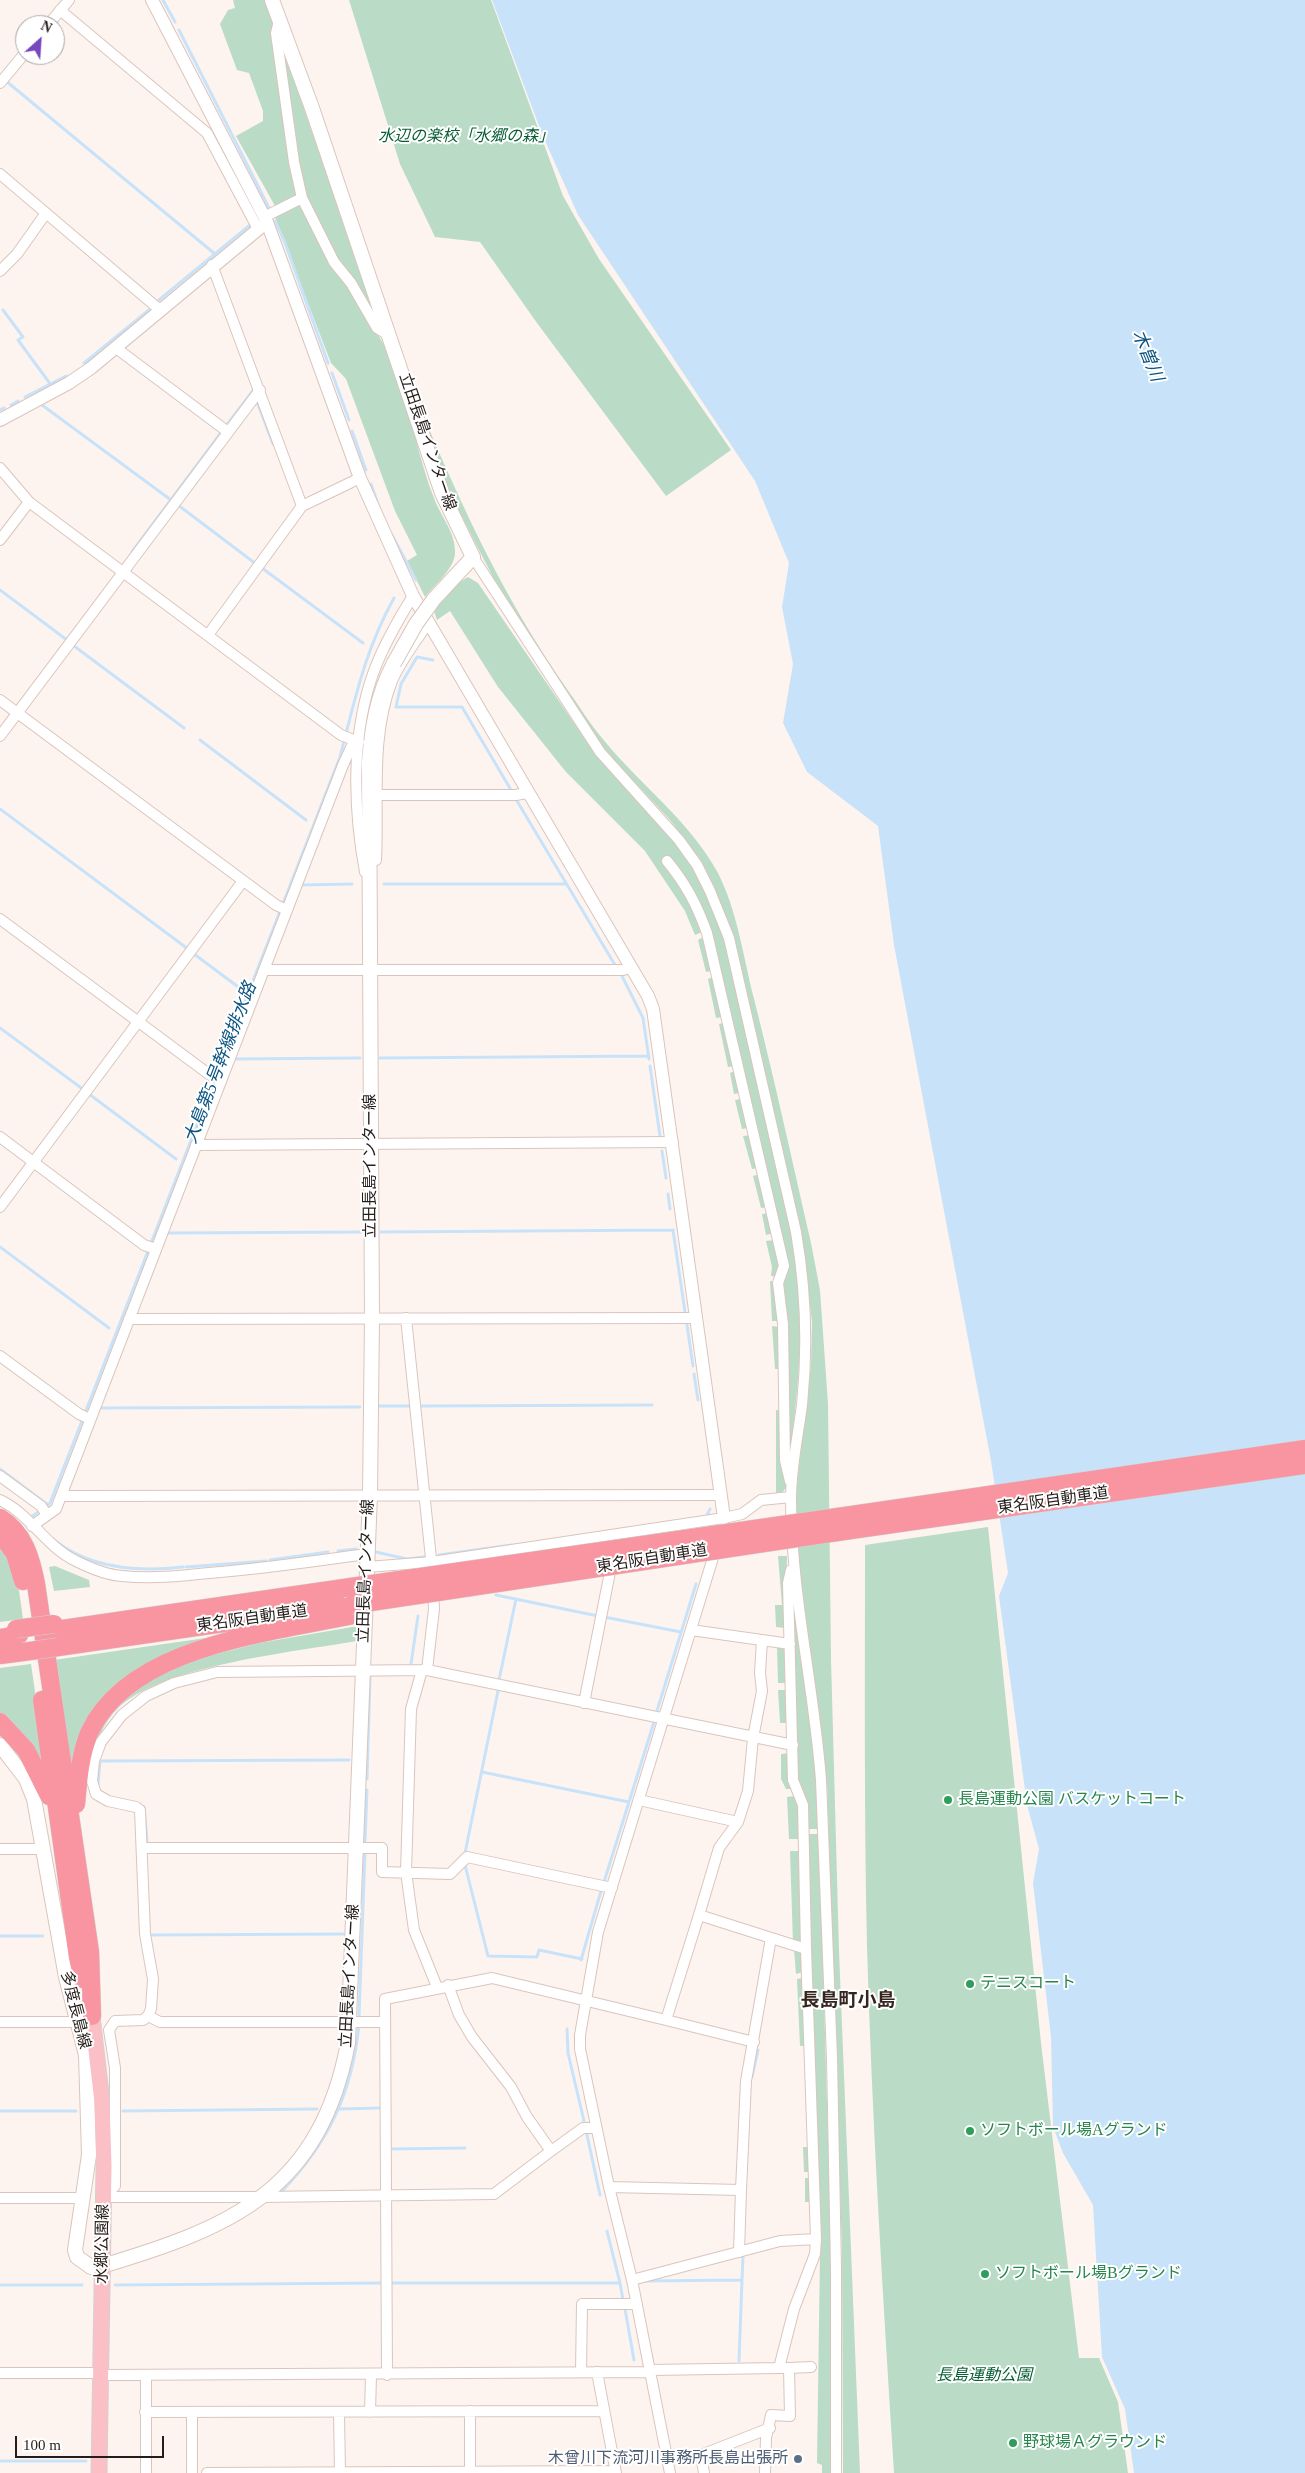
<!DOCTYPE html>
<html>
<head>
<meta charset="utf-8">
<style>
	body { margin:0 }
	#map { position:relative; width:1305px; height:2473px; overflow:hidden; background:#fdf4f0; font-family:"Times New Roman",serif }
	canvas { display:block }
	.north { position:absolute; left:15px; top:15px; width:50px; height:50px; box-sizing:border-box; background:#fff; border:1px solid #a8a5a3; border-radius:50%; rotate:26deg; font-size:14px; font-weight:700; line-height:20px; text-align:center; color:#251d1a }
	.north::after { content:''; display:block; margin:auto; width:18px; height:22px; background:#7747bf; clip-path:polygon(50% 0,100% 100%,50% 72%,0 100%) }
	.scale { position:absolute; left:15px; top:2436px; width:149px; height:22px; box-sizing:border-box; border:2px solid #251d1a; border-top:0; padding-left:6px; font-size:15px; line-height:18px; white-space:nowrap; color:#251d1a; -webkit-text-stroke:4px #fff; paint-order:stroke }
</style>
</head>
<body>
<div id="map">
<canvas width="1305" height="2473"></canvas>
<div class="north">N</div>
<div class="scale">100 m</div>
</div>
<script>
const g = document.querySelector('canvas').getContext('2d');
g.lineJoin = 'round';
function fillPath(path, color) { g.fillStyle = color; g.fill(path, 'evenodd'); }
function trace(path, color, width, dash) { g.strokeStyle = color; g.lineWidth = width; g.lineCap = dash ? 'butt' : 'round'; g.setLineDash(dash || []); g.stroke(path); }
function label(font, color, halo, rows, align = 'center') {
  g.font = font + ' "Times New Roman","Noto Sans JP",serif'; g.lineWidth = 4; g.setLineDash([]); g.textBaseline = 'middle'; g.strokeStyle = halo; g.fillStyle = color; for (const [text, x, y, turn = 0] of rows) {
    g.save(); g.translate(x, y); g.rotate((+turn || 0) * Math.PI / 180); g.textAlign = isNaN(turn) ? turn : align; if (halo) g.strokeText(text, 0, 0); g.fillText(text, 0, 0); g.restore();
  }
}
const green = new Path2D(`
	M233,0H267L274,22L297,195L275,206L236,136L263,121V111L249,73L237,70L220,24L228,10L235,8Z
	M349,0H491L563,196L599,259L731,450L666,496L537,323L480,242L435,237L400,164Z
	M279,36L377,321L337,263L304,196Z
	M297,205L303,206L372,326C408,374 412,443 434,498C440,515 455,532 455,551C456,568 435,584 425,597L407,561L417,555L395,511L346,379L331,363L276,220L275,215Z
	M421,410C463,510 506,602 569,692C580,707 590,724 602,738C639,784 690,821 718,873C737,911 743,954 753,995C774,1077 792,1160 811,1243L820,1290L828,1404L831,1659L839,1951L860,2473H843L842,2253L827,1782L798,1564L796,1492L811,1364L812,1322L801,1229L734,935L703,865L687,842L670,820L604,749L494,579L446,486Z
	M468,577L478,583L596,755L675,843L694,867L706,892L719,923L732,972L791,1233C795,1262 800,1291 800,1321C801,1369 794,1416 790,1463L789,1392L782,1284L788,1266L711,930C700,902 687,878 667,855L663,858L683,884L704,931L695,935L685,911L645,851L566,772L498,687L450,611L437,620L434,611L455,585Z
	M703,937L711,971L706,972L698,940Z
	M713,977L723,1017L716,1018L708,979Z
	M723,1023L735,1066L728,1067L719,1024Z
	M735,1071L740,1093L734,1094L730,1073Z
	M741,1099L748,1128L742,1129L735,1100Z
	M751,1135L759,1168L752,1169L743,1136Z
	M760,1174L768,1207L761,1208L753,1176Z
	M769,1213L774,1233L766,1235L762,1214Z
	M775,1240L781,1266L778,1277L771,1276L772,1267L766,1241Z
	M770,1281L775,1282L778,1321H772Z
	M772,1326L779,1327L782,1369H775Z
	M776,1410L782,1411L783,1473L787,1486L782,1493H776Z
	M988,1527L1041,2043L1079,2358H1099L1118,2402L1128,2473H894C883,2297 872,2122 867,1946C864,1812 865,1678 865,1545Z
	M0,1544L17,1576L23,1619L0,1622Z
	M778,1556H787L785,1628L776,1627L775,1605H782Z
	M55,1566L89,1580L90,1587L54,1591L49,1567Z
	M792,1593L814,1743L819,1829H807L796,1781Z
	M358,1626L357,1641C294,1652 165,1665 119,1707C103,1723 93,1747 88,1768L93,1740L110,1712L139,1685L181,1665L213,1655L259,1643Z
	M254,1631L111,1692L71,1784L54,1660Z
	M777,1646H782L787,1651L788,1683H778Z
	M31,1664L46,1768L0,1716V1668Z
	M778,1690H788L789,1723H780Z
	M789,1753L793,1789H786L781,1779V1754Z
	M795,1796L800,1809V1839H789L787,1797Z
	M807,1834H819L832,2270L834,2473H822V2465L817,2463L820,2254L812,2051Z
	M790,1851H801L803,1941L799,1944L793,1943Z
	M794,1949L800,1951L802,1956L803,1972L796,1974Z
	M803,1978L806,2046H800L797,1979Z
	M803,2147H810L811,2172H804Z
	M805,2178H810L812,2202H805Z`);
const water = new Path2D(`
	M492,0H1305V2473H1134L1125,2409L1102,2357L1093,2205L1063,2153L1053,2127L1051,2037L1033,1883L1039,1849L1027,1805L999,1596L1008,1573L991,1461L894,945L878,826L807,772L783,723L793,664L782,607L789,563L755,481L578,215L542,134Z`);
const stream = new Path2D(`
	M163,0L175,22
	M179,30L269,208
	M6,81L215,254
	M275,221L285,243L328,363
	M159,300L250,225
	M3,310L23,337L18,340L51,385
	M84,363L149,310
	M332,373L349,420
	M25,397L66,376
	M256,399L273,444
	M11,405L18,401
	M42,405L171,500
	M0,410L4,408
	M226,426L255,388
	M352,431L366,470
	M371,484L379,507
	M178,505L256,564
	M392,535L416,580
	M132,552L220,434
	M262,568L363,643
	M0,590L67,640
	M74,646L184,728
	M433,660L417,657L401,684L396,707H462L511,790
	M200,740L306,820
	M517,801L615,965
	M0,809L188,949
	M384,884H566
	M301,885L352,884
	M194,954L241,989
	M622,976L643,1018L649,1059
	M0,1028L84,1090
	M380,1058L649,1056
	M233,1059L360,1058
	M650,1066L660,1136
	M89,1094L176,1159
	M662,1151L666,1178
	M668,1194L670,1209
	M673,1230L685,1312
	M381,1232L673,1230
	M167,1233L362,1232
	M0,1247L109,1328
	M687,1325L693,1366
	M694,1374L698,1400
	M379,1406H412
	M420,1406L652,1405
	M100,1408L360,1407
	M0,1469L48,1505
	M706,1517L710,1509
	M30,1518L50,1503L340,757C355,699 365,650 394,598
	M53,1539C89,1569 139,1572 183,1567
	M338,1551L356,1549
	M376,1552L407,1559L424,1557
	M439,1555L512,1545
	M270,1560L328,1552
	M186,1567L266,1561
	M496,1595L598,1616
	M604,1617L681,1632
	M411,1664L418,1616
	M499,1680L516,1599
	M656,1714L696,1584
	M482,1772L629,1802
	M367,1779L370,1677
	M98,1785L100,1761L349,1760
	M144,1807L147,1841
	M365,1842L367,1790
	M465,1853L498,1691
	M465,1865L488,1956L537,1957L539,1950L582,1959
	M604,1882L654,1722
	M152,1935L343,1934
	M0,1936H43
	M581,1960L601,1891
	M359,2016L365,1852
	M567,2029L568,2053L584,2121
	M752,2077L758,2050
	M339,2109L380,2108
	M0,2111H76
	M123,2111L317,2109
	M587,2135L600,2195
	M388,2149L465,2148
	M282,2191C329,2142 352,2093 359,2025
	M644,2281L742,2280L743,2257
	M390,2283H620L607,2231
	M620,2283L623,2300
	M0,2285H82
	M115,2285L381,2283
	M625,2309L634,2360
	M739,2361L742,2280
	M0,2461H86`);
const minor = new Path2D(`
	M60,10L207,133L258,229
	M279,21L276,33L294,162L302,198L334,262L351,283L377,328L390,336
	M48,25L69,0
	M0,83L25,53
	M0,174L160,310
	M264,217L302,198
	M212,265L302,506
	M0,271L17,254L46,213
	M116,348L228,432
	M0,468L29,502L341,735L359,742
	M0,540L29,502
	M473,557L600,752L679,840L697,865L710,891L729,938L796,1232C806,1290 808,1346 802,1405C798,1436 791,1467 791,1499C791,1593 814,1686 821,1780L832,2058L836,2269V2473
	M208,635L302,506L360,478
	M0,700L276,905L287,910
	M0,736L260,390
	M377,795H516L526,793
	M376,860C379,801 370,737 392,681C401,660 416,641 429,622
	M667,861C686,884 697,905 707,933L784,1266L778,1283L783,1324L785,1460L790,1481
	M365,872C353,807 351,733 374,671C384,644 398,620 413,596
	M0,919L210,1075L221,1080
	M264,970H623L630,968
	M0,1137L144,1245L156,1249
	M196,1145L673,1142
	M0,1207L243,881
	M406,1318L432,1568
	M129,1319L697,1318
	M0,1356L79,1414L90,1419
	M0,1476L41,1506L47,1515
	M61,1496L721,1495
	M0,1500C30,1514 45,1546 76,1561C90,1568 106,1575 122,1576C151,1579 181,1576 209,1573C262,1569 315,1561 367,1554
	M32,1526L56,1509L343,765L354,741
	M367,1567L432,1562L724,1518L742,1514L761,1500L791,1497
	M691,1630L790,1644
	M422,1670L411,1709L406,1872L414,1930L437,1987
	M427,1670L434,1609L433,1588
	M584,1703L612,1562
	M639,1800L738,1822
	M142,1848H382V1872L450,1874L467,1857L612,1888
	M0,1849H44
	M699,1915L719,1848L738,1822L748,1791L753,1738L762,1691L760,1673L762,1640
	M448,1985L459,2015L472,2037L511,2087L527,2117L551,2151L583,2128H596
	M148,2016L160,2022H384
	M666,2020L754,2042
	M0,2022H79
	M609,2187L741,2190L746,2081L771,1938
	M104,2197L115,2186V2068L109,2030L115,2021L143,2020L148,2016L151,2009L153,1979L145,1934L140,1810L136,1807L108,1801L96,1794L92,1781L94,1761L101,1742L122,1715L146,1696L174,1683L217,1672L427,1670L793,1745
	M104,2197H262L494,2194L551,2151
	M0,2198H84
	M739,2252L741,2190
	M632,2280L780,2241L816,2239
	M789,2368L811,2367
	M650,2370L779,2368L794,2309L815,2254L816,2239L806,1949
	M581,2372L582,2304H637
	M597,2372L616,2473
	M0,2373H100
	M100,2375L651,2372
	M387,2375L385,1999L492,1978L666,2020L699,1915L806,1949L803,1805L793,1780L788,1583L791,1570
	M470,2411V2473
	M145,2412L604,2411
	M370,2412L371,2375
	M192,2413V2473
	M339,2413L340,2473
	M146,2473V2376
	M207,2473L615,2471
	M670,2473L632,2280L609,2187L580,2049V2035L598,1932L716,1548
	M704,2473L701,2455L770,2428
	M765,2473L766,2438L771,2415L790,2416L789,2368H779`);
const tertiary = new Path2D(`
	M152,0L267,222L360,478L413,596L648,996L653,1009L724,1518
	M0,420L69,383L91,368L267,222`);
const secondary = new Path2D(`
	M272,0L312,108L442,493L473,557L434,599
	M0,1745L26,1779L34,1799L66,1977L86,2055L89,2155L75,2250L77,2257L91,2267L102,2266C233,2227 320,2190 348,2043L370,1495L372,1319L369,762C372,727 377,695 394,663`);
const primary = new Path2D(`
	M92,2016L102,2102L104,2166L99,2473`);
const motorway = new Path2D(`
	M838,1517L1305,1449
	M0,1518C24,1533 31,1558 36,1584L90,1952L92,2016
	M837,1532L1305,1465
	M0,1533L15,1554L23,1581
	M56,1630L351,1587
	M0,1638L19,1635
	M58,1647L341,1606
	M0,1655L23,1652
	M42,1700L78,1958L83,1979
	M0,1722L26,1750L49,1796
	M76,1804C78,1781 80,1755 89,1733C129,1646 269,1633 353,1615`);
const secondaryBridge = new Path2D(`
	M394,663L416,624L434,599`);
const motorwayBridge = new Path2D(`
	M351,1587L838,1517
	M351,1605L837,1532
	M16,1629L54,1624
	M23,1652L58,1647`);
const markers = [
	[948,1800,5,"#2e9e5b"],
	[970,1984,5,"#2e9e5b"],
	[970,2131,5,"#2e9e5b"],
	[985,2274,5,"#2e9e5b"],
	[1013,2443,5,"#2e9e5b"],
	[798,2459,5,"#5c6f8a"]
];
const parkNames = [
	["水辺の楽校「水郷の森」",466,137],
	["長島運動公園",984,2376]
];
const streetNames = [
	["立田長島インター線",427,442,71],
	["立田長島インター線",371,1166,-90],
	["東名阪自動車道",1053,1501,-8],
	["東名阪自動車道",652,1559,-9],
	["立田長島インター線",366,1571,-88],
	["東名阪自動車道",252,1619,-8],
	["立田長島インター線",350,1976,-87],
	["多度長島線",75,2010,76],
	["水郷公園線",103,2244,-89]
];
const leisureNames = [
	["長島運動公園 バスケットコート",958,1800],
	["テニスコート",980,1984],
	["ソフトボール場Aグランド",980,2131],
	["ソフトボール場Bグランド",995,2274],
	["野球場Ａグラウンド",1023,2443]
];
const serviceNames = [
	["木曾川下流河川事務所長島出張所",788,2459]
];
const waterNames = [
	["木曽川",1147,356,68],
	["大島第5号幹線排水路",221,1063,-69]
];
const quarterNames = [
	["長島町小島",848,2001]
];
fillPath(green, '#badbc6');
fillPath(water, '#c8e3f9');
trace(stream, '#c8e3f9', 3);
trace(minor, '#dac5bc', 12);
trace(tertiary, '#dac5bc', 14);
trace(secondary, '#dac5bc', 16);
trace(primary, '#d3d2d1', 17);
trace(motorway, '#d3d2d1', 19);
trace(minor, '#fff', 10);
trace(tertiary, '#fff', 12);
trace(secondary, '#fff', 14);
trace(primary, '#fbbfc6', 15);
trace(motorway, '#f995a0', 18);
trace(secondaryBridge, '#dac5bc', 16, []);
trace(motorwayBridge, '#d3d2d1', 19, []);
trace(secondaryBridge, '#fff', 14);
trace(motorwayBridge, '#f995a0', 18);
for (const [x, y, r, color] of markers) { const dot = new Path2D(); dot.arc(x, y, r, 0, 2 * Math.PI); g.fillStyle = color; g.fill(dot); trace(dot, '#fff', 2); }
label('italic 16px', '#085e37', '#fff', parkNames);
label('16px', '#251d1a', '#fff', streetNames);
label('16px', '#27864d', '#fff', leisureNames, 'left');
label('16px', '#4e5e75', '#fff', serviceNames, 'right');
label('italic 18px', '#0d5582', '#fff', waterNames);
label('bold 19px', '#35251e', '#fff', quarterNames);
</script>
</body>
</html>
